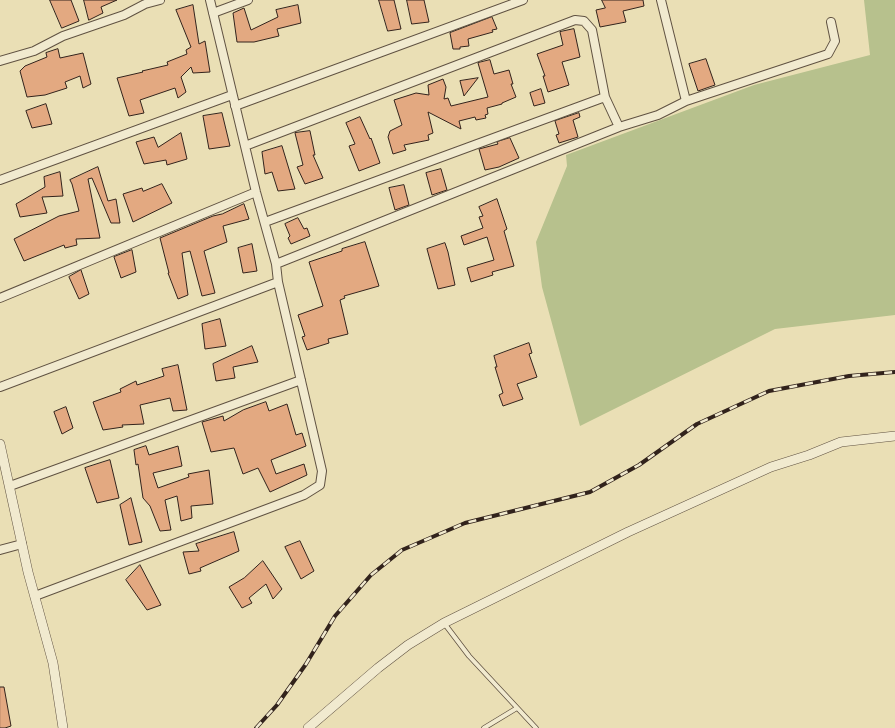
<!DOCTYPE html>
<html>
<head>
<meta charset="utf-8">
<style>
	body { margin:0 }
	canvas { display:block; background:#eadfb5 }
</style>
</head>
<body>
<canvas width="895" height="728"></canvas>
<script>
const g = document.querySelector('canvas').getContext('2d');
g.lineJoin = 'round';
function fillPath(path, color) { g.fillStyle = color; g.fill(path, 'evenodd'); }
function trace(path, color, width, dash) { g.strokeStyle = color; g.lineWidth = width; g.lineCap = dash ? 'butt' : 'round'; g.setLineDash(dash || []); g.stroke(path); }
const green = new Path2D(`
	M864,0H895V315L775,329L580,426L542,287L536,242L567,166L566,155L754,85L870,55Z`);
const building = new Path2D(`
	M50,0H71L79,21L62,28Z
	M84,0H117L101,7L103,13L89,20Z
	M379,0H394L401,29L388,31Z
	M407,0H424L429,22L412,24Z
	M602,0H643L644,6L623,11L626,22L600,27L596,10L605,8Z
	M193,5L199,44L205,41L210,72L193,73L191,67L181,77L186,92L178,98L175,88L140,100L144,113L129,116L117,78L143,72L142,71L168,65L167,62L187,54L186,50L191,47L176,10Z
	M298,5L301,23L277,29L279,36L254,42H237L233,13L244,8L251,30L278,17L276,10Z
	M492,17L497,29L492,30L493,32L468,39L469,46L460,47V49H453L450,33Z
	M574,29L580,57L562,62L569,85L548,92L543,76H545L537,54L563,45L560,32Z
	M58,49L60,58L83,53L91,84L83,88L80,76L65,82L67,88L45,95L27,97L20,71L25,66L47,57L46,53Z
	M706,59L715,85L698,91L689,64Z
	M490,60L494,74L509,70L513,84H511L516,97L502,103V104L487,108L488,114L485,115L486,118L476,120L475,117L459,121L461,129L428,112L433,133L428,135L429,140L404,145L406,150L393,154L388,137L390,131L402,125L394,100L416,93L429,95L428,85L443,79L446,87L444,99L448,98L451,106L488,97L478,63Z
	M478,78L464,96L460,81Z
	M541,89L545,103L534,106L530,93Z
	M46,104L52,124L32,128L26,111Z
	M222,113L230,146L209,149L203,116Z
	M579,113L580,117L573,120L578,137L559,143L556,135L559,134L555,121Z
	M360,117L370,139L371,138L380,163L359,171L349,146L355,144L346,123Z
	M310,131L315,155H313L323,178L305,184L297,167L303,165L295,133Z
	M181,133L187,159L167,165L166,160L144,164L136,142L154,137L158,147Z
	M510,138L519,158L499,167L485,170L479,149L498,144L497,142Z
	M282,146L295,189L278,191L272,172L265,174L262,152Z
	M98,167L108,201L116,199L120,223H111L92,178L88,179L100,238L76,239L77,245L65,248L64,245L24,261L14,239L59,216L79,211L72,184L70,180Z
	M441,169L447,190L432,195L426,173Z
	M60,172L63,196L42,197L47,213L20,217L16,204L45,187L44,177Z
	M162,184L172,203L133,222L123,194L142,188L143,191Z
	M404,185L409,205L395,210L389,188Z
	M497,199L507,229L504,231L514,266L492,272L493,275L471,282L467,268L494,260L487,237L464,245L461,236L483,228L479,217L483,216L479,207Z
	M244,204L249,219L223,226L227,242L204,251L215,293L202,296L190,251L182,253L188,295L178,299L168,273H169L160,238L213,216L222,214Z
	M298,218L304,229L307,228L310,236L291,244L288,238L290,236L285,224Z
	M365,242L379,286L344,296L345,298L340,300L348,334L328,339L329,343L307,350L302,337L305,336L298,315L323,306L309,262L342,251V249Z
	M445,243L448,252L455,285L438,289L427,249Z
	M252,244L257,271L243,273L238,248Z
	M132,250L136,272L121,278L114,257Z
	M81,270L89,294L79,299L69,277Z
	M220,319L226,346L205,349L202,324Z
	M529,343L532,353L529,354L537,377L517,384L523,399L503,406L499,395L503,393L495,367H497L494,356Z
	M252,346L258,362L233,367L235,378L216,381L213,364Z
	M178,365L187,410L173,411L170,398L140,405L144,424L122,425L123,427L103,430L93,402L121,392L120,389L136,381L137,385L164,376L162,369Z
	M266,402L269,411L287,404L296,435L302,433L306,446L271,460L276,474L304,464L307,475L270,492L258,468L243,474L234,448L211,452L202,422L223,416L224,421L243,410Z
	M66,407L73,428L62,434L54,412Z
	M146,446L149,455L178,446L182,466L153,473L158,488L189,477L188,474L209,470L213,504L191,506L192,518L181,521L177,496L165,500L171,530L160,531L150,506L143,498L138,464L136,465L134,450Z
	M110,460L119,498L97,503L85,468Z
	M131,498L142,542L129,545L120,505Z
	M234,532L239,551L200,568L201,571L189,574L183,552L199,551L196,544Z
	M300,541L314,571L301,579L285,547Z
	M263,561L282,589L273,599L266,584L249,598L252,603L242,608L229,587L244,578Z
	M140,565L161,605L147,610L126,580Z
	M0,687H4L11,726L5,728H0Z`);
const service = new Path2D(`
	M444,623L469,656L536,728
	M484,728L517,708`);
const minor = new Path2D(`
	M213,13L248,0
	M0,61L34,51L63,36L124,15L145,4L160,0
	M686,101L828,54L835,41L831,22
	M235,106L523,0
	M245,146L575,20L584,21L592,30L605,97L619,127
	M0,180L232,95
	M265,222L605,97
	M276,264L619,127L658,115L686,101L661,0
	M0,298L256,192
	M0,387L278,282
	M10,486L301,380
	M0,550L22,544
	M35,596L304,495L320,485L322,471L278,282L276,264L256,192L210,0`);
const tertiary = new Path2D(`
	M0,444L28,572L53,663L63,728
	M308,728L378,668L408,645L444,623L628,532L771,467L809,455L841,442L895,436`);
const rail = new Path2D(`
	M256,728L277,705L306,664L335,616L371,575L402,550L465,523L590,492L639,465L697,424L769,391L849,376L895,372`);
fillPath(green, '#b7c18d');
fillPath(building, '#e3a981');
trace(building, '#32231c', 1);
trace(service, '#605242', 5.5);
trace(minor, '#605242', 10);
trace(tertiary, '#605242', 10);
trace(service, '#f1eacf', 4);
trace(minor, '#f1eacf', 8);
trace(tertiary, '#f1eacf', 9);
trace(rail, '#32231c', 4);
trace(rail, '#f1eacf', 2.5, [8]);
</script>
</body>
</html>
